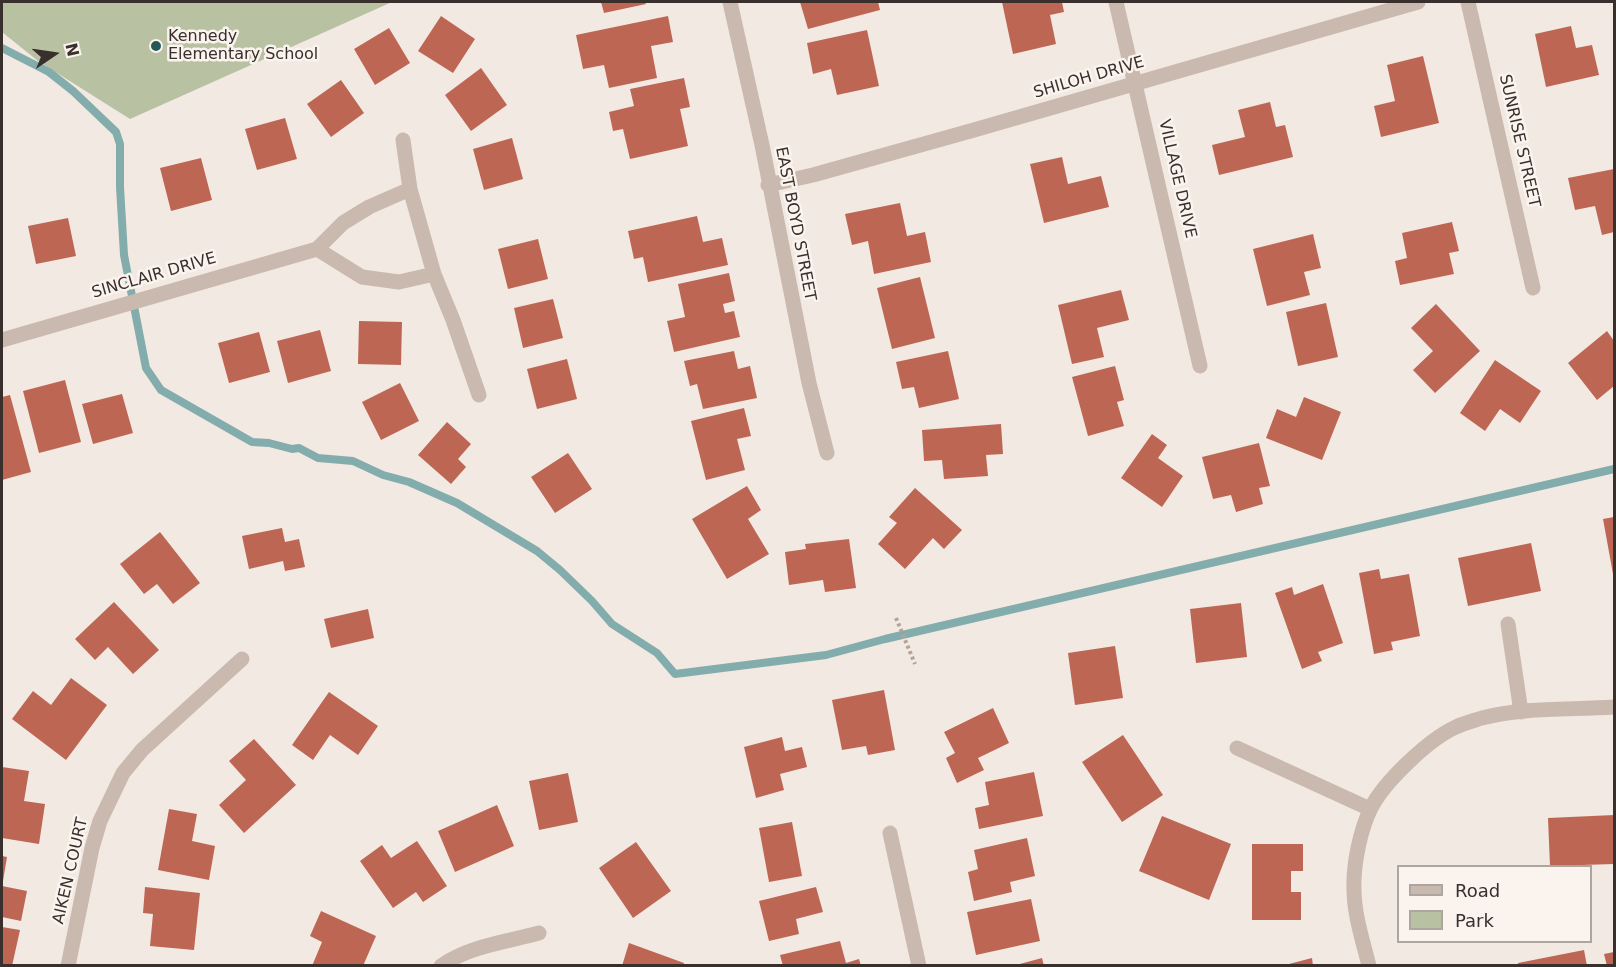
<!DOCTYPE html>
<html>
<head>
<meta charset="utf-8">
<style>
	body { margin:0 }
	#map { position:relative; width:1616px; height:967px; overflow:hidden; background:#f2e9e2; font-family:"DejaVu Sans",sans-serif }
	canvas { display:block }
	.frame { position:absolute; inset:0; border:3px solid #392f2c; pointer-events:none }
	.legend { position:absolute; left:1397px; top:865px; width:195px; height:78px; box-sizing:border-box; background:#faf3ee; border:2px solid #ada5a0; margin:0; padding:8px 10px; list-style:none; font-size:18px; color:#392f2c }
	.legend li { display:flex; align-items:center; gap:12px; height:30px }
	.legend b { width:30px; border:2px solid #ada5a0 }
	.north { position:absolute; left:24px; top:24px; width:60px; height:60px; -webkit-text-stroke:4px #faf3ee; paint-order:stroke; rotate:77deg; font-size:16px; font-weight:700; line-height:24px; text-align:center; color:#392f2c }
	.north::after { content:''; display:block; margin:auto; width:21px; height:27px; background:#392f2c; clip-path:polygon(50% 0,100% 100%,50% 72%,0 100%) }
</style>
</head>
<body>
<div id="map">
<canvas width="1616" height="967"></canvas>
<div class="frame"></div>
<ul class="legend">
<li><b style="height:8px;background:#cab9ae"></b>Road</li>
<li><b style="height:16px;background:#b8c1a2"></b>Park</li>
</ul>
<div class="north">N</div>
</div>
<script>
const g = document.querySelector('canvas').getContext('2d');
g.lineJoin = 'round';
function fillPath(path, color) { g.fillStyle = color; g.fill(path, 'evenodd'); }
function trace(path, color, width, dash) { g.strokeStyle = color; g.lineWidth = width; g.lineCap = dash ? 'butt' : 'round'; g.setLineDash(dash || []); g.stroke(path); }
function label(font, color, halo, rows, align = 'center') {
  g.font = font + ' "DejaVu Sans",sans-serif'; g.lineWidth = 5; g.setLineDash([]); g.textBaseline = 'middle'; g.strokeStyle = halo; g.fillStyle = color; for (const [text, x, y, turn = 0] of rows) {
    g.save(); g.translate(x, y); g.rotate((+turn || 0) * Math.PI / 180); g.textAlign = isNaN(turn) ? turn : align; if (halo) g.strokeText(text, 0, 0); g.fillText(text, 0, 0); g.restore();
  }
}
const green = new Path2D(`
	M2,2H392L130,119L38,61L2,32Z`);
const stream = new Path2D(`
	M2,48L49,72L73,91L116,132L120,144V187L124,255L146,368L161,390L252,442L269,443L292,449L299,448L318,458L353,461L383,475L409,482L457,503L537,551L560,570L592,601L612,624L657,653L675,674L826,655L885,639L1614,469`);
const building = new Path2D(`
	M601,2H645L646,4L604,13Z
	M800,2H878L880,10L808,29Z
	M1002,2H1062L1064,12L1050,15L1056,44L1013,54Z
	M441,16L475,39L453,73L418,51Z
	M668,16L673,42L651,46L657,78L609,88L604,65L583,69L576,35Z
	M1571,26L1576,48L1592,45L1599,75L1546,87L1535,34Z
	M389,28L410,63L375,85L354,49Z
	M867,30L879,86L837,95L831,69L813,74L807,43Z
	M1423,56L1439,123L1381,137L1374,106L1395,101L1387,65Z
	M481,68L507,105L471,131L445,95Z
	M684,78L690,107L680,109L688,146L630,159L623,129L613,131L609,112L634,106L630,89Z
	M341,80L364,113L331,137L307,104Z
	M1270,102L1276,127L1285,125L1293,157L1219,175L1212,145L1245,137L1238,110Z
	M285,118L297,159L257,170L245,129Z
	M512,138L523,179L484,190L473,149Z
	M1062,157L1068,184L1101,176L1109,207L1044,223L1030,164Z
	M201,158L212,200L171,211L160,168Z
	M1614,169V232L1602,235L1595,206L1575,210L1568,178Z
	M900,203L907,236L925,232L931,262L874,274L868,241L852,245L845,214Z
	M697,216L703,242L722,238L728,265L648,282L643,257L634,259L628,231Z
	M68,218L76,256L36,264L28,226Z
	M1452,222L1459,251L1449,253L1454,274L1400,285L1395,261L1407,258L1402,233Z
	M1313,234L1321,268L1304,272L1310,295L1267,306L1253,249Z
	M538,239L548,279L508,289L498,249Z
	M729,273L735,301L723,304L725,313L734,311L740,337L674,352L667,321L685,317L678,284Z
	M920,277L935,338L892,349L877,288Z
	M1121,290L1129,320L1097,328L1104,357L1072,364L1058,305Z
	M553,299L563,338L523,348L514,308Z
	M1326,303L1338,357L1298,366L1286,312Z
	M1436,304L1480,351L1435,393L1413,370L1433,351L1411,328Z
	M359,321L402,322L401,365L358,364Z
	M320,330L331,371L288,383L277,341Z
	M1607,331L1614,341V386L1597,400L1568,363Z
	M259,332L270,372L229,383L218,343Z
	M734,351L738,369L750,366L757,398L703,409L697,384L690,386L684,361Z
	M948,351L959,399L919,408L914,387L902,389L896,362Z
	M567,359L577,399L537,409L527,369Z
	M1495,360L1541,391L1520,423L1500,409L1485,431L1460,413Z
	M1115,366L1124,400L1117,402L1124,426L1088,436L1072,377Z
	M65,380L81,442L39,453L23,391Z
	M400,383L419,421L381,440L362,402Z
	M122,394L133,433L93,444L82,404Z
	M10,395L31,472L2,480V397Z
	M1304,397L1341,412L1322,460L1266,438L1277,409L1296,417Z
	M744,408L751,436L737,439L745,470L706,480L691,421Z
	M447,422L471,444L458,459L466,467L451,484L418,455Z
	M1001,424L1003,454L986,455L988,476L944,479L942,460L924,461L922,430Z
	M1152,434L1167,445L1158,458L1183,476L1162,507L1121,478Z
	M1259,443L1270,486L1259,488L1263,504L1236,512L1231,495L1213,499L1202,457Z
	M568,453L592,489L555,513L531,477Z
	M747,486L761,510L748,519L769,554L727,579L692,519Z
	M915,488L962,530L944,549L933,538L905,569L878,544L897,523L889,517Z
	M1614,517V574H1613L1603,519Z
	M282,528L285,542L299,539L305,567L285,571L283,561L249,569L242,536Z
	M160,532L200,583L173,604L157,584L144,594L120,564Z
	M849,539L856,588L825,592L823,580L789,585L785,552L806,549L805,544Z
	M1531,543L1541,591L1468,606L1458,558Z
	M1379,569L1381,579L1409,574L1420,636L1391,642L1393,650L1374,654L1359,573Z
	M1323,584L1343,643L1318,652L1322,661L1302,669L1275,593L1292,587L1294,595Z
	M114,602L159,650L133,674L108,647L95,660L75,639Z
	M1241,603L1247,657L1196,663L1190,609Z
	M368,609L374,638L331,648L324,619Z
	M1115,646L1123,698L1075,705L1068,653Z
	M71,678L107,705L66,760L12,719L33,691L51,705Z
	M884,690L895,750L868,755L866,746L842,750L832,700Z
	M329,692L378,726L358,755L330,735L313,760L292,745Z
	M993,708L1009,743L978,758L984,770L957,783L946,758L955,753L944,732Z
	M1123,735L1163,795L1122,822L1082,762Z
	M782,737L785,751L802,747L807,767L780,774L784,790L756,798L744,747Z
	M254,739L296,785L244,833L219,805L246,780L229,761Z
	M2,767L29,771L24,801L45,804L39,844L2,838Z
	M1034,772L1043,816L979,829L975,808L989,805L985,782Z
	M568,773L578,822L539,830L529,781Z
	M497,805L514,846L455,872L438,831Z
	M169,809L197,814L192,841L215,846L209,880L158,870Z
	M1614,815V864L1550,866L1548,818Z
	M1162,816L1231,844L1209,900L1139,871Z
	M792,822L802,876L769,882L759,828Z
	M1027,838L1035,876L1010,882L1012,892L974,901L968,872L978,869L974,850Z
	M417,841L447,886L423,902L416,892L393,908L360,861L382,845L391,858Z
	M636,842L671,891L633,918L599,868Z
	M1252,844H1303V871H1291V892H1301V920H1252Z
	M2,856L7,857L3,881H2Z
	M2,886L27,891L21,921L2,917Z
	M145,887L200,893L194,950L150,946L153,914L143,913Z
	M816,887L823,912L796,919L799,934L769,941L759,901Z
	M1031,899L1040,941L976,955L967,912Z
	M321,911L376,936L363,966H312L322,942L310,936Z
	M2,927L20,930L12,966H2Z
	M840,941L846,963L859,959L861,966H783L780,955Z
	M629,943L684,963L683,966H622Z
	M1584,950L1587,966H1518V963Z
	M1614,952V966H1607L1604,954Z
	M1042,958L1044,966H1016V965Z
	M1312,958L1313,966H1285V965Z`);
const path = new Path2D(`
	M896,618L915,664`);
const minor = new Path2D(`
	M730,2L762,145L809,383L827,453
	M1116,2L1200,366
	M1468,2L1533,288
	M768,185L813,175L974,130L1418,2
	M410,189L434,274
	M317,249L362,277L399,282L434,274L453,320L479,395
	M2,340L317,249L343,223L369,207L410,189L403,140
	M1508,624L1521,712
	M1237,748L1370,809
	M890,833L919,966
	M68,966L92,848L100,821L123,773L142,750L242,659
	M441,966C469,946 506,942 539,933
	M1369,966C1363,941 1354,915 1354,889C1353,866 1360,830 1371,808C1384,782 1429,739 1456,727C1464,723 1473,721 1482,718C1524,707 1571,710 1614,707`);
const markers = [
	[156,46,6,"#245858"]
];
const poiNames = [
	["Kennedy",168,37],
	["Elementary School",168,55]
];
const streetNames = [
	["SHILOH DRIVE",1089,78,-16],
	["SUNRISE STREET",1519,141,77],
	["VILLAGE DRIVE",1177,179,77],
	["EAST BOYD STREET",795,224,79],
	["SINCLAIR DRIVE",154,276,-16],
	["AIKEN COURT",71,871,-77]
];
fillPath(green, '#b8c1a2');
trace(stream, '#82adac', 8);
fillPath(building, '#be6654');
trace(path, '#b6a398', 4, [3, 3]);
trace(minor, '#cab9ae', 15);
for (const [x, y, r, color] of markers) { const dot = new Path2D(); dot.arc(x, y, r, 0, 2 * Math.PI); g.fillStyle = color; g.fill(dot); trace(dot, '#faf3ee', 2); }
label('16px', '#392f2c', '#faf3ee', poiNames, 'left');
label('16px', '#392f2c', '#faf3ee', streetNames);
</script>
</body>
</html>
